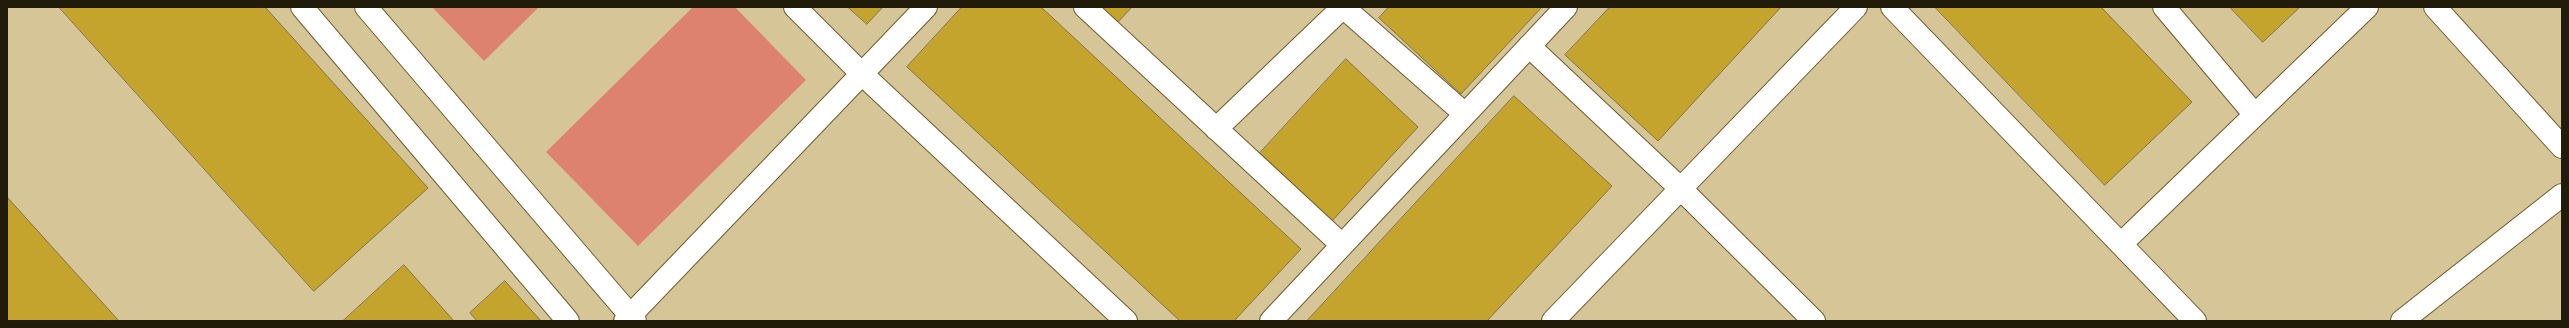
<!DOCTYPE html>
<html>
<head>
<meta charset="utf-8">
<style>
	body { margin:0 }
	#map { position:relative; width:2569px; height:328px; overflow:hidden; background:#d6c697; font-family:Rubik,sans-serif }
	canvas { display:block }
	.frame { position:absolute; inset:0; border:8px solid #211c09; pointer-events:none }
</style>
</head>
<body>
<div id="map">
<canvas width="2569" height="328"></canvas>
<div class="frame"></div>
</div>
<script>
const g = document.querySelector('canvas').getContext('2d');
g.lineJoin = 'round';
function fillPath(path, color) { g.fillStyle = color; g.fill(path, 'evenodd'); }
function trace(path, color, width, dash) { g.strokeStyle = color; g.lineWidth = width; g.lineCap = dash ? 'butt' : 'round'; g.setLineDash(dash || []); g.stroke(path); }
const green = new Path2D(`
	M432,7H539L484,61Z
	M693,7H735L806,80L638,246L546,152Z`);
const building = new Path2D(`
	M59,7H265L428,188L314,291Z
	M848,7H883L867,24Z
	M962,7H1041L1301,249L1234,321H1180L907,67Z
	M1101,7H1132L1118,22Z
	M1389,7H1542L1461,94L1379,18Z
	M1610,7H1781L1658,141L1565,55Z
	M1935,7H2101L2192,102L2105,185Z
	M2230,7H2300L2263,42Z
	M1346,59L1418,127L1332,221L1260,153Z
	M1514,96L1612,186L1487,321H1307Z
	M7,197L119,321H7Z
	M404,265L454,321H343Z
	M505,281L541,321H477L470,313Z`);
const minor = new Path2D(`
	M302,7L568,321
	M366,7L635,321
	M795,7L862,74L1126,321
	M1085,7L1342,245
	M1343,7L1465,114
	M1892,7L2195,321
	M2164,7L2255,115
	M2435,7L2562,147
	M1529,46L1681,189L1814,321
	M1216,129L1343,7
	M2121,244L2367,7
	M625,321L926,7
	M1271,321L1566,7
	M1553,321L1856,7
	M2402,321L2562,195`);
fillPath(green, '#de8270');
fillPath(building, '#c5a42e');
trace(building, '#817346', 1);
trace(minor, '#6b5d31', 24);
trace(minor, '#fff', 22);
</script>
</body>
</html>
